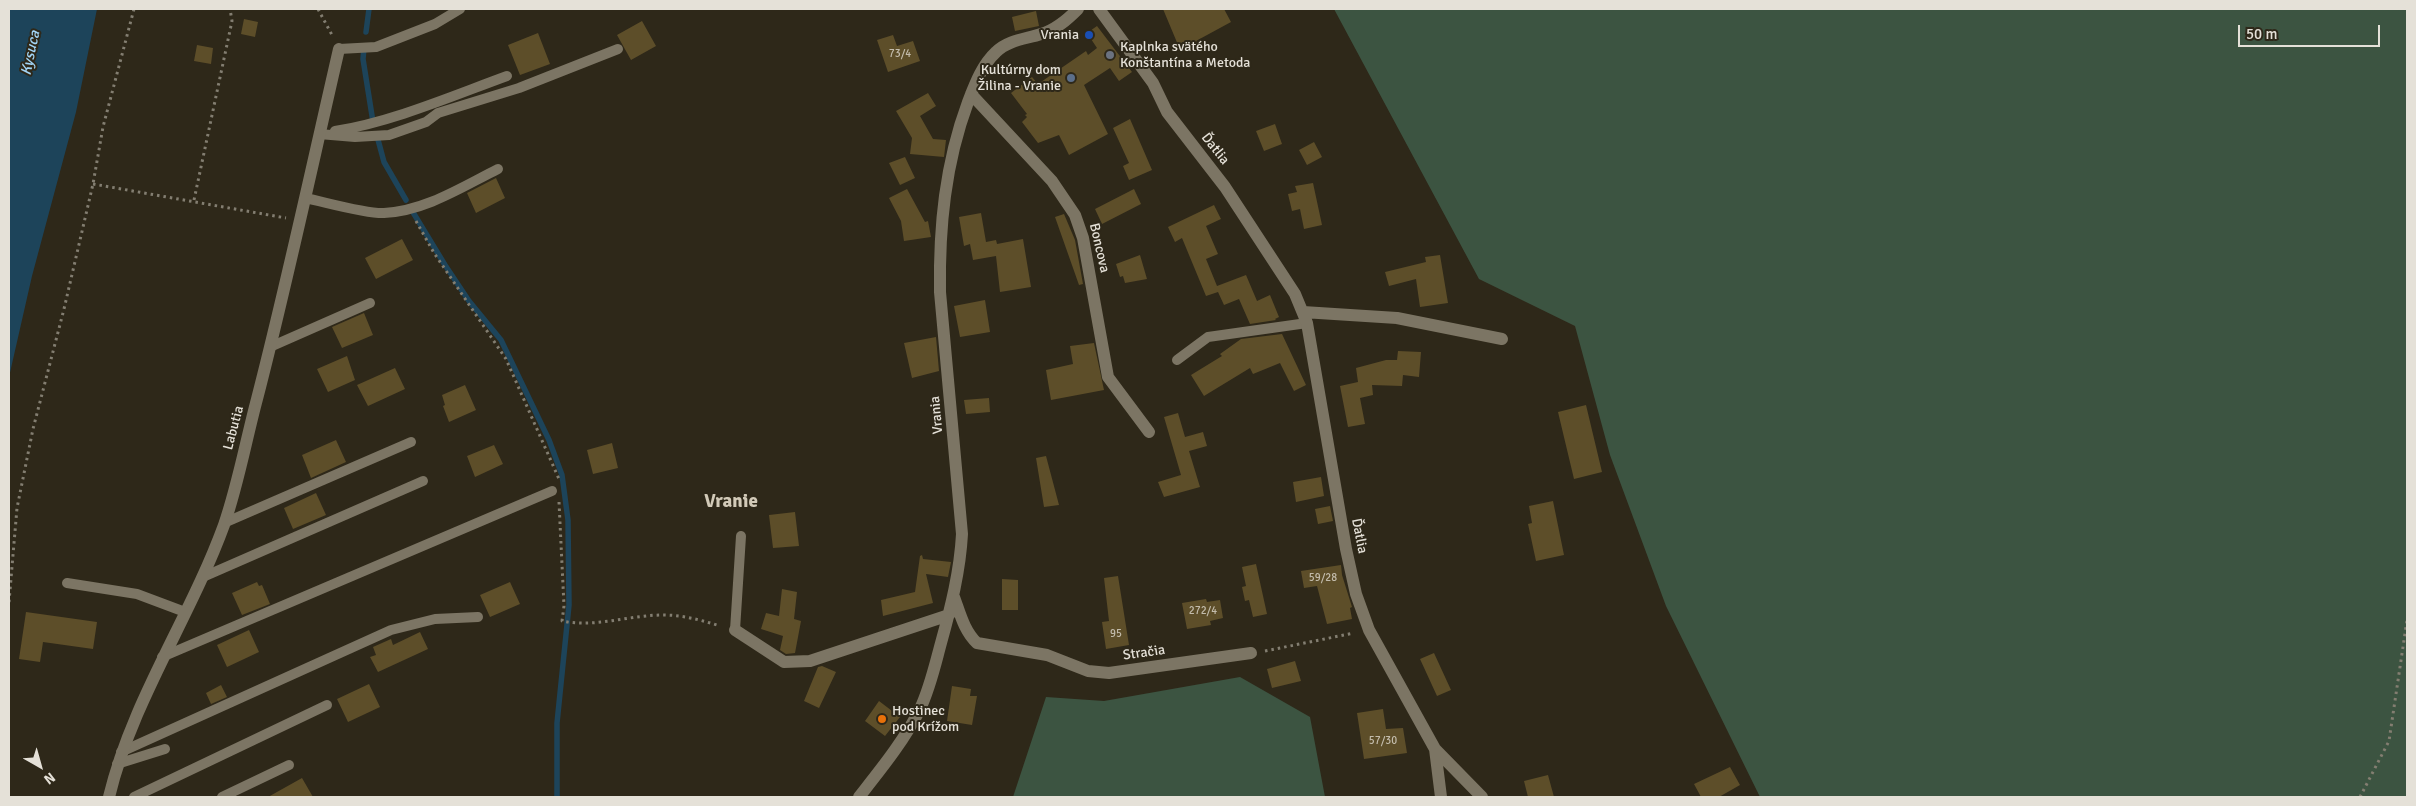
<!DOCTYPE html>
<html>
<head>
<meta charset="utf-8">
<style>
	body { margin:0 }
	#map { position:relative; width:2416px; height:806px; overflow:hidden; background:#2e2819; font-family:Signika,sans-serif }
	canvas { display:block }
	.frame { position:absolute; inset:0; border:10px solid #e5e1d8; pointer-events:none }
	.north { position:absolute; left:15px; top:741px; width:50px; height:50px; -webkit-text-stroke:4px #2e2819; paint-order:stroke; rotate:142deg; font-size:14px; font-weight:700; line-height:20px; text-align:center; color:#e5e1d8 }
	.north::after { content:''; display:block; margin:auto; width:18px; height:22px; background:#e5e1d8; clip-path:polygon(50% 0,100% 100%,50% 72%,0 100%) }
	.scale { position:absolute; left:2238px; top:25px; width:142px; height:22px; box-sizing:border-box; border:2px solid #e5e1d8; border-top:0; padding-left:6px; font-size:15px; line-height:18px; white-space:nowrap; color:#e5e1d8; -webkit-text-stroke:4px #2e2819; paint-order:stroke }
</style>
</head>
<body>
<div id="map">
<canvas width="2416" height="806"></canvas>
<div class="frame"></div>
<div class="north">N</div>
<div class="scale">50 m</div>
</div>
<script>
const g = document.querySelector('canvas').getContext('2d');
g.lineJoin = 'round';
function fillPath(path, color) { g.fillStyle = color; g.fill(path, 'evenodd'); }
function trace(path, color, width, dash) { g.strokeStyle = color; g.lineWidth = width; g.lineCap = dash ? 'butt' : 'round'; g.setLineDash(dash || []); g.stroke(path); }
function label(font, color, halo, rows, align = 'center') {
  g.font = font + ' Signika,sans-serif'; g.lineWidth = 4; g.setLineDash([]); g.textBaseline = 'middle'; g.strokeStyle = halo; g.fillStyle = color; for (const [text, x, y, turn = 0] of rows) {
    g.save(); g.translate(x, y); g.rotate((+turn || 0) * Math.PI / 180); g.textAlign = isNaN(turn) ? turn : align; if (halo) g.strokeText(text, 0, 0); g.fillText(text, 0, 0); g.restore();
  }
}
const green = new Path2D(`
	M1334,9H2407V797H1760L1666,606L1610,455L1575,326L1479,279Z
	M1240,677L1310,717L1325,797H1013L1046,697L1104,701Z`);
const water = new Path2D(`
	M9,9H97L76,112L32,276L9,377Z`);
const stream = new Path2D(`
	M366,32L369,9
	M364,48L363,59L373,122
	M377,136L384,162L406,200
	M411,209L445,265L469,301L501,340L549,440L562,475L568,520L569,605L557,723V797`);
const building = new Path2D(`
	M1163,9H1224L1231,22L1196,41L1198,46L1181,52Z
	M1036,11L1039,26L1015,31L1012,17Z
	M244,19L258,22L255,37L241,34Z
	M642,21L656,46L631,60L617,35Z
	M1097,26L1132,72L1119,81L1110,68L1084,85L1108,134L1069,155L1059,135L1038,143L1022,122L1027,117L1025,115L1027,114L1011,93L1032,77L1038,84L1086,51L1088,55L1097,48L1087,33Z
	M538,33L550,64L520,75L508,45Z
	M893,35L897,46L913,41L920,61L888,72L877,40Z
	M197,45L213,48L211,64L194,61Z
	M928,93L936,106L920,116L933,139L946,140L944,157L910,154L912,138L896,111Z
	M1130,119L1152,170L1129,180L1123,166L1129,163L1113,128Z
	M1275,124L1282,144L1264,151L1256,131Z
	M1314,142L1322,157L1307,165L1299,150Z
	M905,157L915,178L900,185L889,163Z
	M496,178L505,198L476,213L467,193Z
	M1313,183L1322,225L1304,229L1300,209L1292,211L1288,194L1297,192L1295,186Z
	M907,189L925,222L928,221L931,237L904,241L901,221L889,198Z
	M1134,189L1141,204L1102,224L1095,209Z
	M1214,205L1221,219L1206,226L1218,254L1206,259L1217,286L1246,275L1257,301L1270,295L1279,317L1275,319L1276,320L1250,324L1239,299L1224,305L1218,292L1206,296L1182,238L1175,242L1168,227Z
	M981,213L986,242L996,240L997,244L1023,239L1031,287L1000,292L996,256L973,260L970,244L964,246L959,217Z
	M1064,214L1075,240L1083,284L1079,285L1055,217Z
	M402,239L413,260L376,279L365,258Z
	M1140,255L1147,279L1125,283L1123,276L1120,277L1116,264Z
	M1440,255L1448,303L1420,307L1416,279L1389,286L1385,272L1426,262L1425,257Z
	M985,300L990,332L960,337L954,306Z
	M364,313L373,335L342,348L332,327Z
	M1282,334L1306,385L1294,391L1280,363L1253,374L1250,368L1204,396L1191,375L1222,356L1220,354L1241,339Z
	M936,337L939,371L912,378L904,343Z
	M1094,343L1104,390L1051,400L1046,370L1073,364L1070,346Z
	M1398,351L1421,352L1419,377L1403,375L1402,386L1372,385L1373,395L1360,398L1365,424L1348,427L1340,386L1358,382L1356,368L1386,360H1397Z
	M347,356L355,380L328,392L317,369Z
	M395,368L405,389L368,406L357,385Z
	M465,385L476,410L449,422L443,406L445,405L442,395Z
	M989,398L990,412L966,414L964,400Z
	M1586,405L1602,472L1574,479L1558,412Z
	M1178,413L1185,437L1203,432L1207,446L1189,451L1200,487L1164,497L1158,482L1181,475L1164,417Z
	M336,440L346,462L311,478L302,455Z
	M612,443L618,468L593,474L587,450Z
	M494,445L503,464L475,477L467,456Z
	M1046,456L1059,505L1044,507L1036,458Z
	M1321,477L1324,496L1296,502L1293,482Z
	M316,493L326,515L293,529L284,508Z
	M1553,501L1564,555L1536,561L1528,524L1532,523L1529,506Z
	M1330,506L1333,521L1318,524L1315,509Z
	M795,512L799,546L773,548L769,515Z
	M922,555L923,559L951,562L948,577L926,574L933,603L883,616L881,600L915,592L920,556Z
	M1256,564L1267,614L1253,617L1249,600L1245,601L1242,587L1246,586L1242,567Z
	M1341,565L1342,575L1352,607L1350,608L1352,619L1327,624L1317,586L1304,588L1301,571Z
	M1118,576L1129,645L1106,649L1102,622L1109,621L1104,578Z
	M1002,579L1018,580V610H1002Z
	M257,582L259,586L262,585L270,604L242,615L232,593Z
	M510,582L520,604L490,617L480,595Z
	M782,589L797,592L794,619L801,621L795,653L786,654L780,650L783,636L761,629L766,613L779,616Z
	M1206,599L1207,602L1220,600L1223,618L1210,621L1211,625L1187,629L1182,603Z
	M26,612L97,622L93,649L43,642L40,662L19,659Z
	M249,630L259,652L227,667L217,645Z
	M420,632L428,649L378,672L370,657L376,655L373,647L391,639L393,645Z
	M1434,653L1451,690L1437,696L1420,659Z
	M1295,661L1301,681L1272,688L1267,669Z
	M822,666L836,672L819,708L804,701L818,667Z
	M369,684L380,707L348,722L337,699Z
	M221,685L227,697L211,704L206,693Z
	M952,686L971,689L970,696H977L972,725L947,721Z
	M879,701L900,717L885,736L865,721Z
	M1383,709L1386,729L1403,728L1407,753L1364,759L1357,713Z
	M1730,767L1740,785L1719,797H1701L1694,784Z
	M1548,775L1554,797H1528L1524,781Z
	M302,778L313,797H268Z`);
const path = new Path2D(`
	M318,9L332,35
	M93,184L286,218
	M194,200L232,21L230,9
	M416,221L434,253L506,359L559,479
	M559,502L564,606L562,621C596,628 629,615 663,615C683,615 701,620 720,626
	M9,602L17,508L33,429L64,309L93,184L103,127L134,9
	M1265,651L1354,633
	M2360,797L2389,741L2407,620`);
const service = new Path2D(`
	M339,49L376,47L435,24L460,9
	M335,131C392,122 452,96 507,76
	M319,134L355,137L389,135L426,122L438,113L519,88L618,49
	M305,198C325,202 366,214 384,213C425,211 462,187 498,169
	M270,347L370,303
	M1177,360L1208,337L1307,323
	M224,523L411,442
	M203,577L423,481
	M67,583L137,594L185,612
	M735,630L741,536
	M162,657L552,491
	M121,752L391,630L435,619L478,617
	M117,764L165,749
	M134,797L327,705
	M222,797L289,765`);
const minor = new Path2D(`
	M1099,9L1153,83L1167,112L1225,187L1295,294L1307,323L1346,549L1356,594L1369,630L1435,749L1482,797
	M971,94L1052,181L1075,215L1083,238L1108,377L1149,432
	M1303,312L1397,318L1502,339
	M954,597C960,613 964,631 977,643L1047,655L1088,671L1109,673L1251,653
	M735,630L784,662L810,661L949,615
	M1435,749L1441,797
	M109,797C132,701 190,618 224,525C238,485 246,440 257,399C287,283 312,166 339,49
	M859,797C881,769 904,741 920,709C930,688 935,665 941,643C951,607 960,571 962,534L940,292C939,227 945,164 968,102C975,84 982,65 996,52C1008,40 1026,39 1041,34C1056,30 1068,19 1078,9`);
const markers = [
	[1089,35,5,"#1a4fb4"],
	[1110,55,5,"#6b7280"],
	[1071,78,5,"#5c6f8a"],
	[882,719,5,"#e8710a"]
];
const numberNames = [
	["73/4",900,54],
	["59/28",1323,578],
	["272/4",1203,611],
	["95",1116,634],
	["57/30",1383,741]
];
const poiNames = [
	["Vrania",1079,35],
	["Kaplnka svätého",1120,47,"left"],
	["Konštantína a Metoda",1120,63,"left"],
	["Kultúrny dom",1061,70],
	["Žilina - Vranie",1061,86],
	["Hostinec",892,711,"left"],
	["pod Krížom",892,727,"left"]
];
const streetNames = [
	["Ďatlia",1215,149,52],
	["Boncova",1099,248,77],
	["Vrania",937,415,-95],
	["Labutia",234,428,-75],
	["Ďatlia",1359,536,79],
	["Stračia",1144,653,-8]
];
const waterNames = [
	["Kysuca",31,53,-78]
];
const districtNames = [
	["Vranie",731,502]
];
fillPath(green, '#3c5441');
fillPath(water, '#1d445a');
trace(stream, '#1d445a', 5.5);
fillPath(building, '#5d4e29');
trace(path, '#837e71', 3, [2.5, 4]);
trace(service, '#7c7564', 10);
trace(minor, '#7c7564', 12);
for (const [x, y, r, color] of markers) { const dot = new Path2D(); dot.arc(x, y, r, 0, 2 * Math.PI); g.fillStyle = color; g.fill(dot); trace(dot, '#2e2819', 2); }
label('11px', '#c3bcac', null, numberNames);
label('14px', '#e5e1d8', '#2e2819', poiNames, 'right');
label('14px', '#e5e1d8', '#2e2819', streetNames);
label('italic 15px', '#a2d5f6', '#2e2819', waterNames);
label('bold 19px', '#d2cab8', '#2e2819', districtNames);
</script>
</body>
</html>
